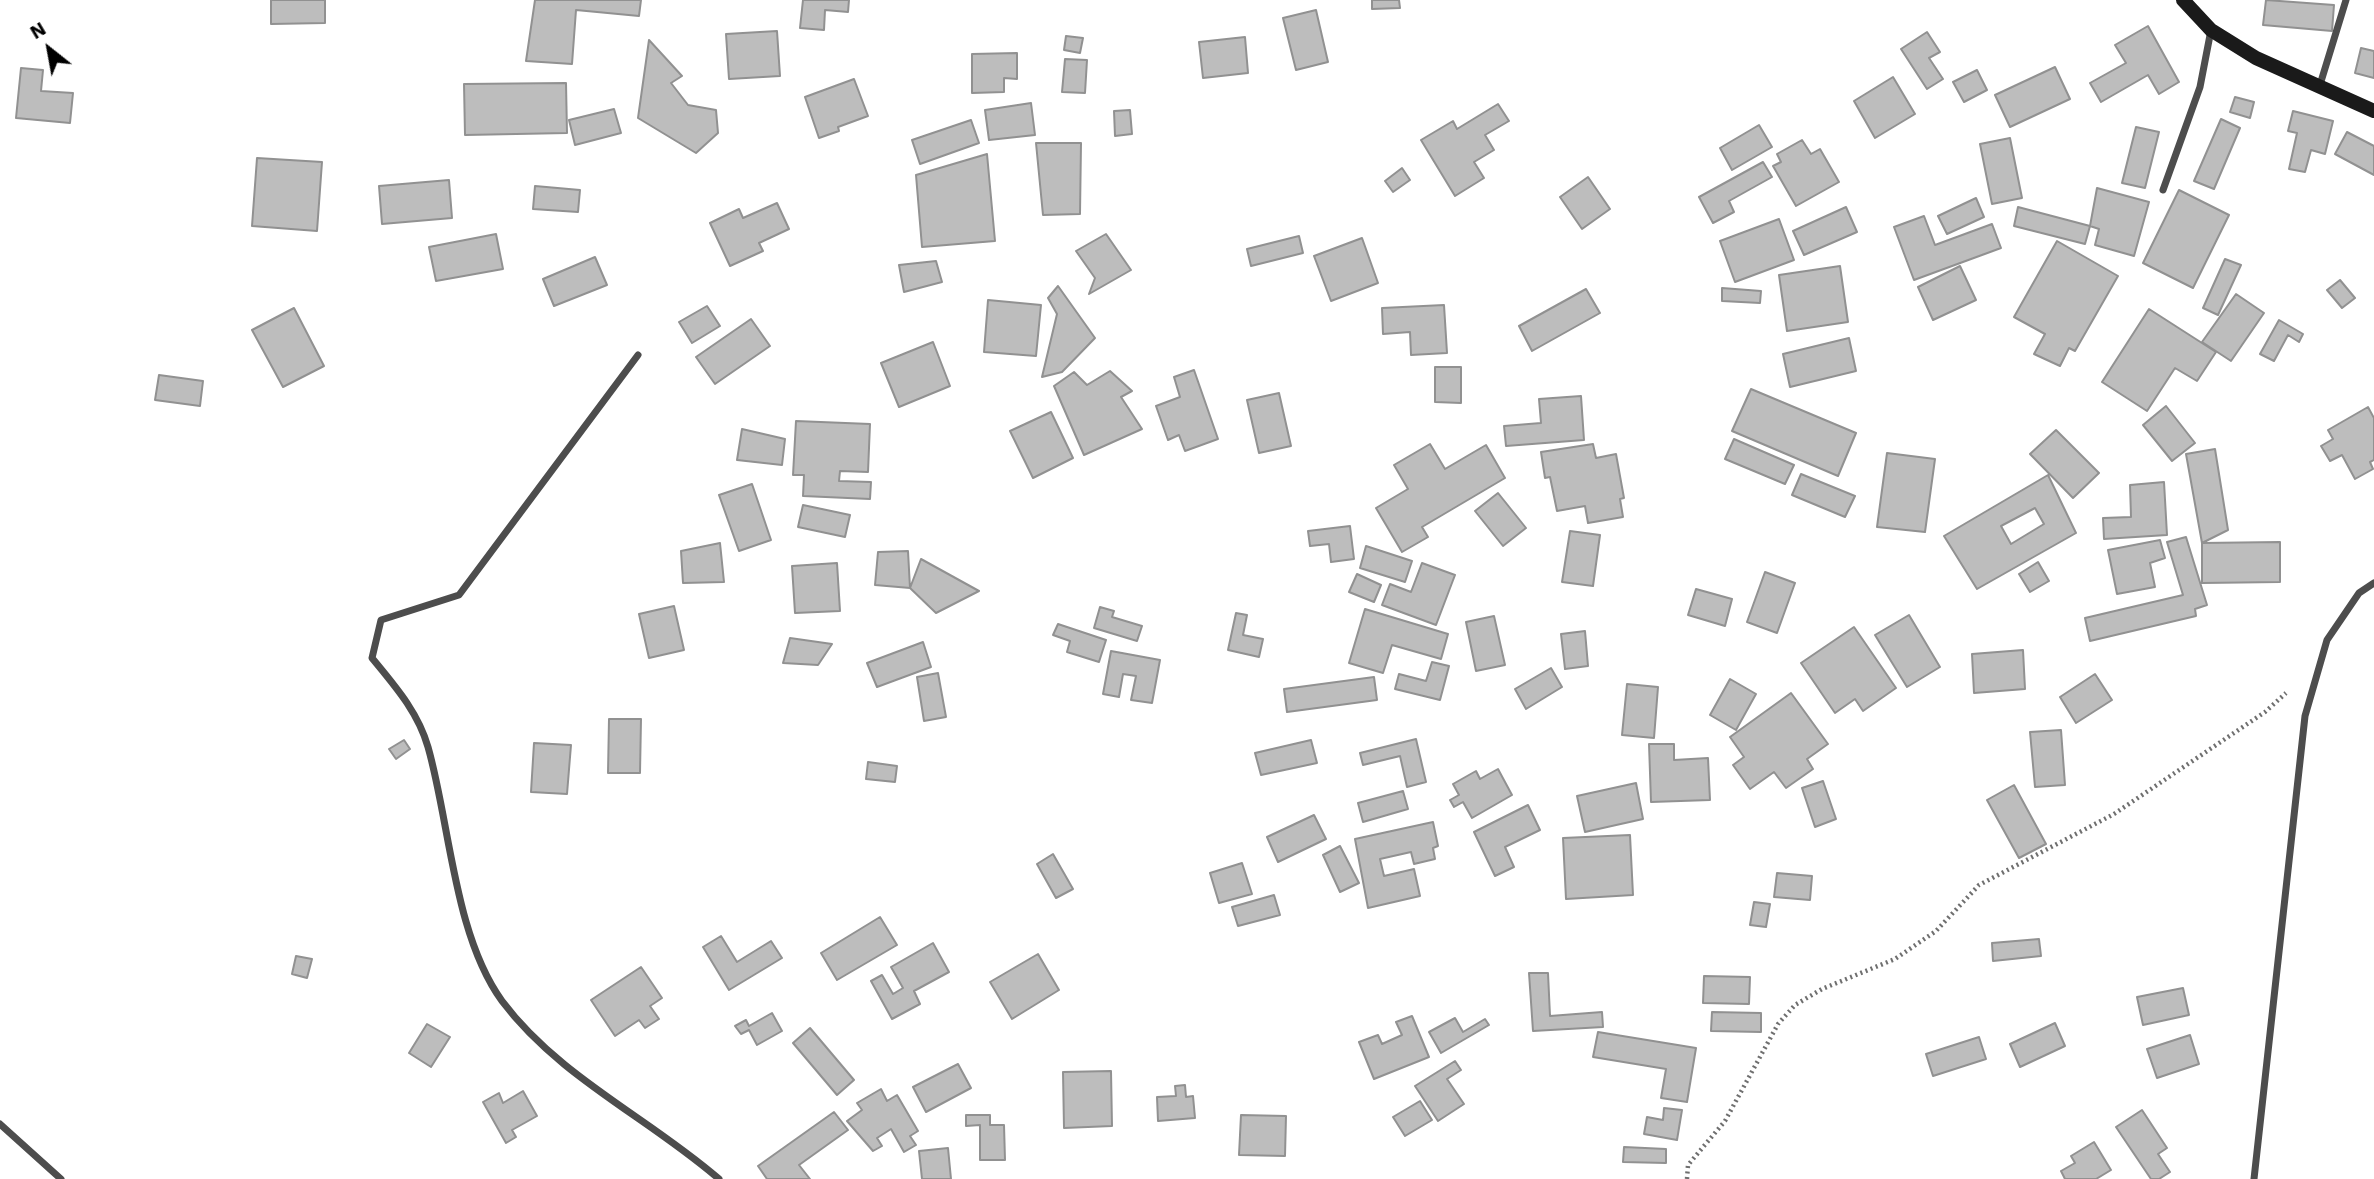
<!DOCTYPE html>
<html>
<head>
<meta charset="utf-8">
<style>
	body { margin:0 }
	#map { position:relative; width:2374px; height:1179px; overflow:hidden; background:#fff; font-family:"Work Sans",sans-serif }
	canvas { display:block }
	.north { position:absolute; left:14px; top:14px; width:70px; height:70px; -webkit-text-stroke:5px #fff; paint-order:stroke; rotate:329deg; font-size:19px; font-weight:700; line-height:28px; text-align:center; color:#000 }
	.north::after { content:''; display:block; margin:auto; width:24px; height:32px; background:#000; clip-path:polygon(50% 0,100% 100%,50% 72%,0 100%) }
</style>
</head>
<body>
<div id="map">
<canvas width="2374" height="1179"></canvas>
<div class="north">N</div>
</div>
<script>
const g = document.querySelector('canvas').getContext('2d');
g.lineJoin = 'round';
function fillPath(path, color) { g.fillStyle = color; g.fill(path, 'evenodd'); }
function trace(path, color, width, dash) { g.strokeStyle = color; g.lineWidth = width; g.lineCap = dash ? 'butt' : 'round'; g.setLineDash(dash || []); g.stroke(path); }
const building = new Path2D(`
	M271,0H325V23L271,24Z
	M535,0H641L639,16L576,10L572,64L526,61Z
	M803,0H849L848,12L825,10L824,30L800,28Z
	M1372,0H1399L1400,8L1372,9Z
	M2266,0L2334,5L2332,31L2263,25Z
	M1316,10L1328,62L1296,70L1283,18Z
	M2148,26L2179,82L2159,94L2148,75L2101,102L2090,83L2126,63L2115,45Z
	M777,31L780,76L729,79L726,34Z
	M1927,32L1940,52L1929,58L1943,79L1927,89L1901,49Z
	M1066,36L1083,38L1080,53L1064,50Z
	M1245,37L1248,73L1203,78L1199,42Z
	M649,40L682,76L671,83L688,105L716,110L718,133L696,153L638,118Z
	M2361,48L2374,51V78L2355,73Z
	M1017,53V79L1004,78V92L972,93V54Z
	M1065,59L1087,60L1085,93L1062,92Z
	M2055,67L2070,99L2010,127L1995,95Z
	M21,68L43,70L41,91L73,93L70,123L16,118Z
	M1977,70L1987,90L1964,102L1953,82Z
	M1893,77L1915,114L1875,138L1854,101Z
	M854,79L868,116L838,127L839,131L819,138L805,97Z
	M566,83L567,133L465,135L464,84Z
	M2235,97L2254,102L2250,118L2230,112Z
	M1031,103L1035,135L989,140L985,110Z
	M1498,104L1509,121L1485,135L1494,150L1474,162L1484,178L1455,196L1421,140L1453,121L1457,129Z
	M614,109L621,133L575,145L569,120Z
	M1130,110L1132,134L1115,136L1114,111Z
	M2293,111L2333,121L2325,154L2311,150L2305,172L2289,169L2297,133L2288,131Z
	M2221,119L2240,128L2214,189L2194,181Z
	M971,120L979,143L920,164L912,140Z
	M1759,125L1772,147L1732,170L1720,148Z
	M2136,127L2159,132L2145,188L2122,183Z
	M2347,132L2374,146V175L2335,154Z
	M2010,138L2022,198L1992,204L1980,144Z
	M1802,140L1811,154L1820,149L1839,182L1796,206L1773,166L1781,162L1777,154Z
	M1036,143H1081L1080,214L1043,215Z
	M987,154L995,241L922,247L916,175Z
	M257,158L322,162L317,231L252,226Z
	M1763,162L1772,177L1729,201L1734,212L1713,223L1699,197Z
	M1402,168L1410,180L1393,192L1385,181Z
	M1588,177L1610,209L1582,229L1560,197Z
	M449,180L452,218L382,224L379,186Z
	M535,186L580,190L578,212L533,209Z
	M2097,188L2149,202L2134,256L2095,245L2099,229L2090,226Z
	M2179,190L2229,215L2193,288L2143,263Z
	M1976,198L1984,217L1947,234L1938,216Z
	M777,203L789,229L759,243L763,251L730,266L710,223L739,209L743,218Z
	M1846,207L1857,232L1804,255L1793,231Z
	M2018,207L2090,226L2085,244L2014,226Z
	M1924,216L1935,245L1992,224L2001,248L1914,280L1894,227Z
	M1779,219L1794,260L1735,282L1720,241Z
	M496,234L503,269L436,281L429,247Z
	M1106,234L1131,270L1089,294L1095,278L1076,251Z
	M1299,236L1303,253L1251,266L1247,249Z
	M1362,238L1378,283L1331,301L1314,256Z
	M2057,241L2118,276L2075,351L2069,348L2060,366L2034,354L2045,334L2014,317Z
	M595,257L607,285L554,306L543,279Z
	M2225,259L2241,265L2218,315L2203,308Z
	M936,261L942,282L904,292L899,265Z
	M1840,266L1848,322L1787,331L1779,275Z
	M1960,266L1976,300L1933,320L1918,287Z
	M2340,280L2355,298L2342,308L2327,290Z
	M1058,286L1095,338L1062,372L1042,377L1057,314L1048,298Z
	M1722,288L1761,291L1760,303L1722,301Z
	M1586,289L1600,313L1532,351L1519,326Z
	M2236,294L2264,313L2231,361L2202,342Z
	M988,300L1041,305L1036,356L984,352Z
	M1444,305L1447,353L1411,355L1410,332L1383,334L1382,308Z
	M707,306L720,326L692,343L679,322Z
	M294,308L324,366L283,387L252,330Z
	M2149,309L2216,352L2197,381L2175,368L2147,411L2102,382Z
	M751,319L770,346L715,384L696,357Z
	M2279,320L2303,334L2299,342L2288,335L2274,361L2260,354Z
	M1849,338L1856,371L1790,387L1783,354Z
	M933,342L950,386L899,407L881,363Z
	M1435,367H1461V403L1435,402Z
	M1194,370L1218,439L1185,451L1179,435L1168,440L1156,406L1180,397L1174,377Z
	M1110,371L1132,391L1121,397L1142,429L1084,455L1054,386L1074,372L1087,385Z
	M159,375L203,381L200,406L155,400Z
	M1751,389L1856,433L1838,476L1732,431Z
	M1279,393L1291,446L1259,453L1247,400Z
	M1581,396L1584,440L1506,446L1504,426L1541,423L1539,399Z
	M2166,406L2195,443L2172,461L2143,425Z
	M2368,407L2374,418V460L2370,462L2373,469L2355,479L2342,455L2330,461L2321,446L2333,439L2328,430Z
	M1051,412L1073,458L1033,478L1010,431Z
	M796,421L870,424L868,472L840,471L839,481L871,482L870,499L803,496L804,475H793Z
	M742,429L785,439L782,465L737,460Z
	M2056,430L2099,473L2073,498L2030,454Z
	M1734,439L1794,465L1785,484L1725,459Z
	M1430,444L1445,469L1486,445L1505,478L1422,527L1428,537L1402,552L1376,508L1408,489L1394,465Z
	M1593,444L1596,458L1616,454L1624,498L1620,499L1623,517L1588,523L1585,506L1557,511L1550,477L1545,478L1541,452Z
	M2215,449L2228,530L2202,543L2186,454Z
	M1887,453L1935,459L1925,532L1877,527Z
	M1801,474L1855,496L1845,517L1792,495Z
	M2048,475L2076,533L1977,589L1944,536ZM2035,508L2044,524L2011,544L2001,526Z
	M2164,482L2167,535L2104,539L2103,518L2131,517L2130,485Z
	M752,484L771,540L739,551L719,495Z
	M1498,493L1526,528L1503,546L1475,511Z
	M803,505L850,515L845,537L798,527Z
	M1350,526L1354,559L1331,562L1329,544L1310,546L1308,531Z
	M1570,531L1600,535L1593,586L1562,582Z
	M2186,537L2207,605L2195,609L2196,616L2090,641L2085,618L2183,595L2167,542Z
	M2160,540L2165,558L2150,563L2155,587L2117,594L2108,550Z
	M2280,542V582L2202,583V543Z
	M720,543L724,582L683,583L681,551Z
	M1366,546L1412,561L1405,582L1360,568Z
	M908,551L910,588L875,585L878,552Z
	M921,559L979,591L936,613L910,588Z
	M2038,562L2049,581L2030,592L2019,574Z
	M837,563L840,611L795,613L792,566Z
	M1422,563L1455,575L1436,625L1382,605L1390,584L1411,592Z
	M1765,572L1795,583L1777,633L1747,622Z
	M1357,574L1381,585L1374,602L1349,592Z
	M1696,589L1732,599L1725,626L1688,615Z
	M674,606L684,650L649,658L639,614Z
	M1100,607L1114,611L1112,617L1142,626L1137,641L1094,628Z
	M1365,609L1448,634L1441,659L1392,645L1383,673L1349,663Z
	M1236,613L1247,615L1243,635L1263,639L1259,657L1228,650Z
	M1909,615L1940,667L1907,687L1875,635Z
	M1494,616L1505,665L1476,671L1466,622Z
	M1058,624L1106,640L1099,662L1067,652L1070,641L1053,635Z
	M1854,627L1896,688L1863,711L1855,699L1835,713L1801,663Z
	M1585,631L1588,666L1565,669L1561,634Z
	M790,638L832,644L818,665L783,663Z
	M923,642L931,667L877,687L867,663Z
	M2023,650L2025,689L1974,693L1972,654Z
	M1111,651L1160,660L1152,703L1131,700L1136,676L1123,674L1119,697L1103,694Z
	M1432,662L1449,666L1440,700L1395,689L1399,674L1426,681Z
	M1551,668L1562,687L1526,709L1515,689Z
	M938,673L946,717L924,721L917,677Z
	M2095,674L2112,700L2076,723L2060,697Z
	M1374,677L1377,700L1287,712L1284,689Z
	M1730,679L1756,694L1736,730L1710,715Z
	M1627,684L1658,687L1654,738L1622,735Z
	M1791,693L1828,744L1807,759L1813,769L1786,788L1774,772L1750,789L1733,765L1744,757L1730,737Z
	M609,719H641L640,773H608Z
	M2061,730L2065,785L2035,787L2030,732Z
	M1416,739L1426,782L1407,787L1400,756L1363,765L1360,753Z
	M404,740L410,749L396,759L389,749Z
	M1311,740L1317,763L1261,775L1255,753Z
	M534,743L571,745L567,794L531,792Z
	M1649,744H1674V760L1708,758L1710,800L1651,802Z
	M868,762L897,766L895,782L866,779Z
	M1498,769L1512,795L1472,818L1463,802L1454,807L1450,800L1459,795L1453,784L1476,771L1480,779Z
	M1823,781L1836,819L1815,827L1802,788Z
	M1636,783L1643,819L1585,832L1577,796Z
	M2014,785L2046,844L2019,858L1987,800Z
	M1403,791L1408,809L1363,822L1358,803Z
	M1528,805L1540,830L1505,847L1514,867L1495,876L1474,832Z
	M1314,815L1326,839L1278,862L1267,837Z
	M1433,822L1438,846L1433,848L1435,859L1414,864L1411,852L1380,859L1384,876L1414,869L1420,896L1368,908L1355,839Z
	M1630,835L1633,895L1566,899L1563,838Z
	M1340,846L1359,883L1340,892L1323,855Z
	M1053,854L1073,889L1056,898L1037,864Z
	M1242,863L1252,894L1219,903L1210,873Z
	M1777,873L1812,876L1810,900L1774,897Z
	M1274,895L1280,915L1238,926L1232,907Z
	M1754,902L1770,904L1766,927L1750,925Z
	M880,917L897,945L837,980L821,953Z
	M721,936L737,962L771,941L782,958L729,990L703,947Z
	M2039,939L2041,956L1993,961L1992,943Z
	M933,943L949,972L914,991L920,1004L892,1019L871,981L882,975L893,994L903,988L891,967Z
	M1038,954L1059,990L1012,1019L990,982Z
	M296,956L312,959L307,978L292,974Z
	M641,967L662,998L650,1006L659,1019L645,1028L639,1020L615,1036L591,1000Z
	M1529,973H1548L1550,1016L1602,1012L1603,1027L1533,1031Z
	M1704,976L1750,977L1749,1004L1703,1003Z
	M2183,988L2189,1015L2143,1025L2137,997Z
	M1712,1012L1761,1013V1032L1711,1031Z
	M772,1013L782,1031L757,1045L749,1030L741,1034L735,1026L746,1020L749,1026Z
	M1412,1016L1429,1057L1374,1079L1359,1042L1378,1035L1382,1044L1402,1035L1396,1022Z
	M1455,1018L1463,1032L1485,1019L1489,1025L1441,1053L1429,1032Z
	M2055,1023L2065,1046L2020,1067L2010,1044Z
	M427,1024L450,1037L431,1067L409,1053Z
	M810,1028L854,1080L837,1095L793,1043Z
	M1598,1032L1696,1048L1687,1102L1661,1098L1666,1069L1593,1057Z
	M2190,1035L2199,1064L2157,1078L2147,1049Z
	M1979,1037L1986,1059L1933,1076L1926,1054Z
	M1455,1061L1461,1070L1447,1079L1464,1104L1438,1121L1415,1086Z
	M958,1064L971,1088L926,1112L913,1087Z
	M1111,1071L1112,1126L1064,1128L1063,1072Z
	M1185,1085L1186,1097L1193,1096L1195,1118L1158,1121L1157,1097L1176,1096L1175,1086Z
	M881,1089L887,1101L897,1095L918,1131L910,1136L916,1145L904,1152L891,1129L877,1138L882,1146L873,1151L847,1121L862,1110L857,1103Z
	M523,1091L537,1116L512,1130L516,1137L506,1143L483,1102L499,1093L503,1103Z
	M1420,1101L1432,1120L1405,1136L1393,1117Z
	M1664,1108L1682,1110L1677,1140L1644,1134L1647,1117L1663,1120Z
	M2142,1110L2167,1148L2158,1154L2170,1172L2159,1179H2151L2116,1127Z
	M834,1112L848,1130L799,1165L810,1179H767L758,1166Z
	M966,1115H990V1125H1004L1005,1160H980V1125L966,1126Z
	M1241,1115L1286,1116L1285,1156L1239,1155Z
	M2094,1142L2111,1170L2096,1179H2065L2061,1171L2075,1163L2071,1156Z
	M1624,1147L1666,1149V1163L1623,1162Z
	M948,1148L951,1179H922L919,1151Z`);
const path = new Path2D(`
	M1687,1179L1688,1165L1725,1121L1778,1024L1795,1005L1822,989L1895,959L1936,931L1979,885L2114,814L2265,712L2286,693`);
const street = new Path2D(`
	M2319,88L2346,0
	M2163,190L2200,87L2211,30
	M638,355L459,595L381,620L372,658C395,686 418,712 428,747C450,824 454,935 502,1001C559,1077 649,1118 719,1179
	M0,1124L61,1179
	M2254,1179L2305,716L2327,640L2359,593L2374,583`);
const secondary = new Path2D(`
	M2183,0L2211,30L2256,58L2374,111`);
fillPath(building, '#bdbdbd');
trace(building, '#919191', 2);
trace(path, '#6f6f6f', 4.5, [2, 3.5]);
trace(street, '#4d4d4d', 7);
trace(secondary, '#1a1a1a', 14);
</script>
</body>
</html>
